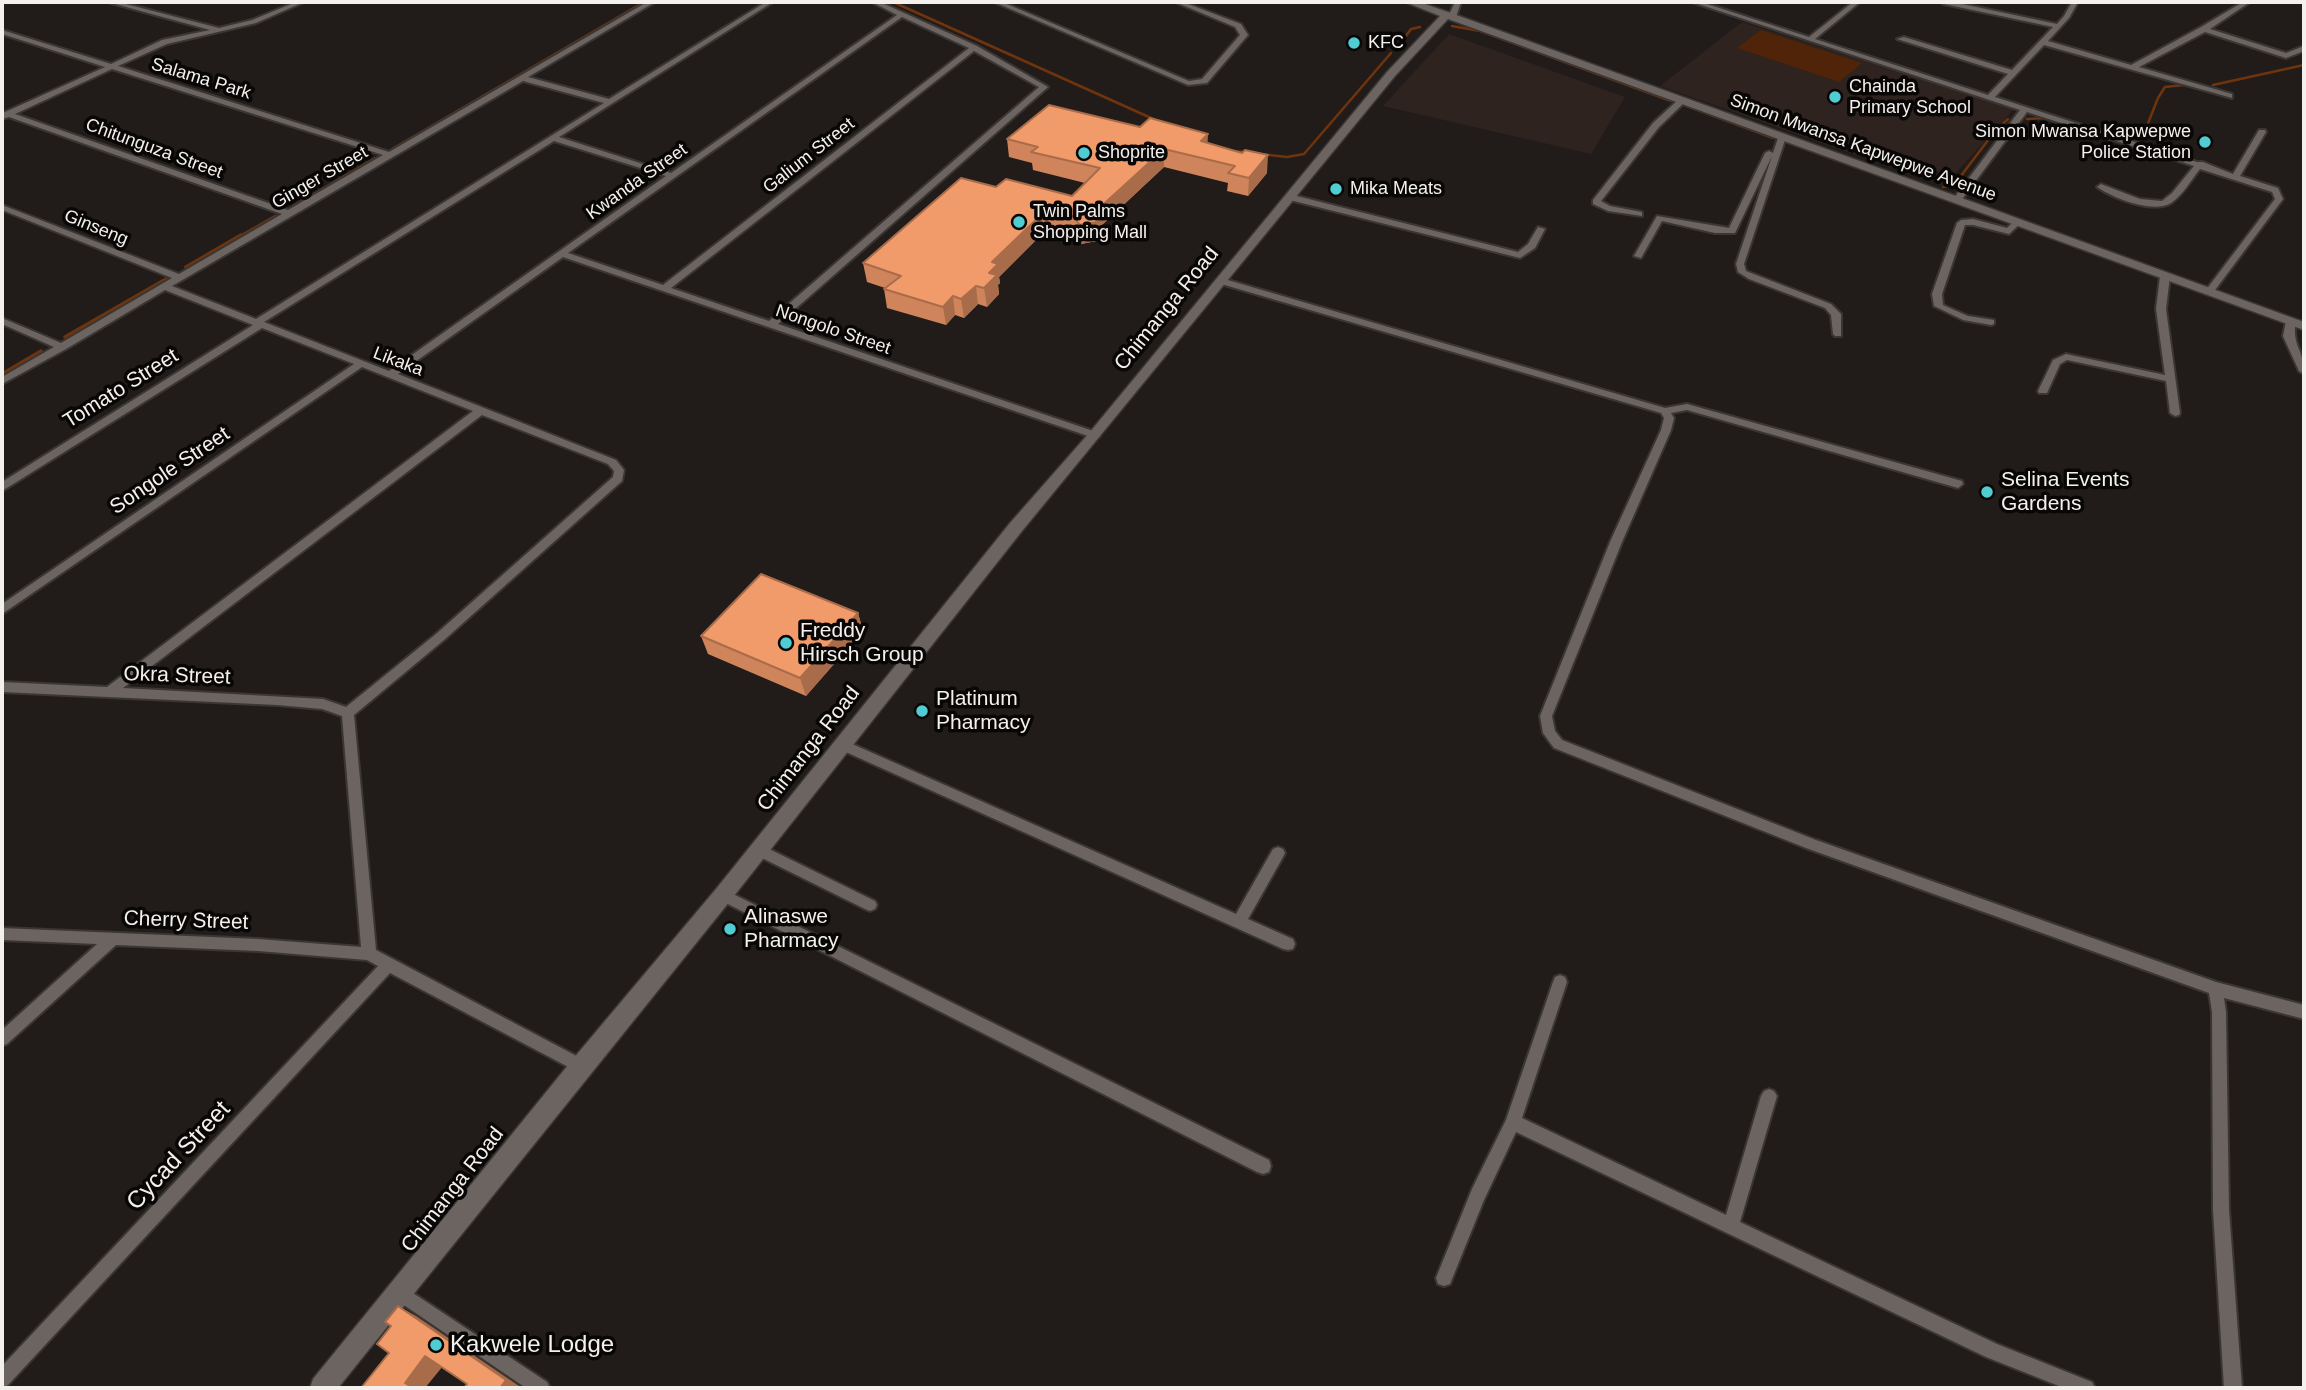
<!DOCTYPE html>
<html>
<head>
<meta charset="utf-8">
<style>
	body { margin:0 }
	#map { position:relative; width:2306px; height:1390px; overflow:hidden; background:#211c19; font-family:Arial,sans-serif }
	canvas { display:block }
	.frame { position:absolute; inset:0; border:4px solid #f4f0ee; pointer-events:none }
</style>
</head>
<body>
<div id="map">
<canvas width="2306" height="1390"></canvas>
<div class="frame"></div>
</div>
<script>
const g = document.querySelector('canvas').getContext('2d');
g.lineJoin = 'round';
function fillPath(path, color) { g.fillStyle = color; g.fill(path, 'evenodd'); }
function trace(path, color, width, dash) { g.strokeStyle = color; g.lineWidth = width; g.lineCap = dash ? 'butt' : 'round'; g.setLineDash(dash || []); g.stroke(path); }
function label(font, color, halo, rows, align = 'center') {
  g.font = font + ' Arial,sans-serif'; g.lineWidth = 7; g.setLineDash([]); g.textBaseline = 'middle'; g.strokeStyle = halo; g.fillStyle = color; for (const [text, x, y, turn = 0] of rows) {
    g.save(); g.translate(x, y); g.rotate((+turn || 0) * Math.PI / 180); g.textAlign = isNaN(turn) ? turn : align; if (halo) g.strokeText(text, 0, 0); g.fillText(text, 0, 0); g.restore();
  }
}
const built = new Path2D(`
	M1742,22L2014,109L1944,186L1660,86Z
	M1449,34L1625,97L1591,154L1383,106Z`);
const green = new Path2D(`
	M1761,30L1862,63L1839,82L1737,48Z`);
const streamFar1 = new Path2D(`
	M893,2L1160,122
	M1452,26L1480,31L1671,101
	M1400,44L1411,29L1420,27
	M2213,85L2304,65
	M1684,105L1773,138
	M2027,119L2047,118
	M2143,136L2158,98L2165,87L2184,85
	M1786,142L1855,167
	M392,149L644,2
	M1229,151L1248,152
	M1260,154L1287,157L1304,154L1391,53
	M1880,176L1898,182
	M1943,187L1954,185L1995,131L2008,119
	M293,206L375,158
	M238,237L275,216`);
const stream = new Path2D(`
	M186,267L241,235
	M65,337L166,279
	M2,374L41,351`);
const street = new Path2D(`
	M108,2H118L219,28L252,20L296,2H304L256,23L167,44L118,66L389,152L647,2H655L528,77L609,99L766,2H773L559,137L671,173L897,15L872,2H880L977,46L1048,87L778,324L1099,433L1100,435L1099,437H1091L563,257L398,374L616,460L624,470L622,481L444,640L354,715L376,950L586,1061L589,1066L586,1071L581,1073L576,1071L390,973L8,1385L2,1388V1366L378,966L367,960L258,951L116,945L7,1044L2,1046V1030L97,944L2,940V928L258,939L361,947L342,716L322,709L277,705L2,692V682L107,687L473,411L362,367L2,614V604L354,364L262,328L2,491V482L253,325L165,290L66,349L2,384V377L54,347L2,324V318L61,343L172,278L2,210V205L179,274L282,214L9,117L2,119V114L5,112L105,67L2,34V30L111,64L162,40L210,30ZM902,17L969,48L663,285L568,253ZM974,51L1039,87L769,321L671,288ZM112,69L383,155L288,210L15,114ZM523,81L604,103L256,319L172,286ZM554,141L666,176L389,371L264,322ZM482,415L608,464L614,471L613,477L436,634L346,707L323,699L123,688Z
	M994,2H1002L1189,81L1202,79L1240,35L1235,27L1175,2H1183L1241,24L1248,35L1207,83L1188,85Z
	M1455,2H1461L1456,17L1452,19L1448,17Z
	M1692,2H1701L1809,37L1853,2H1860L1815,39L1988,95L2008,74L1897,39L1904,37L2012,70L2053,27L1944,4L1941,2H1953L2057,24L2064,16L2072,2H2078L2069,18L2048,41L2131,65L2201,27L2243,2H2250L2210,29L2286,53L2304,46V51L2286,58L2205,32L2139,67L2232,94V98L2044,45L1995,97L2197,162H2203L2233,174L2259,130H2265L2266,132L2240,176L2278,188L2283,199L2212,294H2206V290L2275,199L2272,192L2200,169C2191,180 2183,195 2171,203C2153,214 2113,198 2097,187L2101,184L2140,199L2162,201L2172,193L2194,166L2027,112L1960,202H1954V198L2020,110Z
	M1679,99L1686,101L1659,127L1601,201L1610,206L1642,212V216L1608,211L1593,204V200L1653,123Z
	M1779,135L1786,137L1744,264L1746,271L1831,304L1841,314V336H1835L1833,334L1831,315L1825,308L1749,279L1738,272L1736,264L1772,156L1735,233H1715L1662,221L1641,258L1634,256L1657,216L1729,228L1765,153L1769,151L1773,153Z
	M1289,194L1518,252L1528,244L1538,227L1545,229L1535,248L1520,258L1286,199V195Z
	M1973,219L2007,228L2015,220L2022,222L2009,234L1973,225H1965L1942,294L1943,305L1968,316L1994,320V324L1991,325L1963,320L1934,306L1932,294L1957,223L1961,220Z
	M2165,273L2170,276L2166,309L2180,413L2179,415L2175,416L2170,413L2166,381L2067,360L2060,364L2047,393H2039L2038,391L2053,360L2066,354L2165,375L2156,309L2160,276Z
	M1221,278L1665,408L1687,404L1962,481L1963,484L1958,488L1687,410L1671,413L1674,418L1671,430L1622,542L1552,716L1555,731L1562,740L1816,840L2216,982L2304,1005V1019L2224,998L2226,1012L2229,1210L2242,1388H2224L2213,1210L2212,1012L2209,993L1806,848L1554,748L1543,733L1540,716L1610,542L1661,430L1664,418L1661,413L1218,283V279Z
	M2291,318L2296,321C2291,346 2305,350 2304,374L2299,371L2283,336L2286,321Z
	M841,739L1236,914L1273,849L1278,847L1283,849L1285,853L1283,857L1248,919L1293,939L1295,944L1293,949L1288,950L1283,949L837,748L835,744L837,740Z
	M759,844L875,901L877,905L875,909L870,911L865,909L754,854L752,850L754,846Z
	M723,889L1269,1160L1271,1166L1269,1172L1263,1174L1257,1172L718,899L716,895L718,891Z
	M1560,975L1565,977L1567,982L1522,1118L1726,1215L1761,1096L1764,1091L1769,1089L1774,1091L1777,1096L1740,1222L1997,1344L2092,1382L2095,1388H2064L1986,1357L1516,1132L1484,1200L1450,1284L1444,1286L1438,1284L1436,1278L1472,1189L1506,1120L1553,982L1555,977Z
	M401,1285L547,1382L550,1388H526L395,1299L393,1293L395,1287Z`);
const secondary = new Path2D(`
	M1405,2H1419L1451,13L2304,322V330L1448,19L1395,76L1022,531L730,901L338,1388H310L313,1379L573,1059L716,889L1010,523L1090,432L1387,72L1440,16Z`);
const wall = new Path2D(`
	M1007,139L1207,143L1267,173L1248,196L1227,191L1228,183L1164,167L1102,225V240L1081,244L1074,234L1044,232L999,277L1000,283L998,285L999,294L987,307L978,304L964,318L955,315L946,325L887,308L884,289L885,288L867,282L863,263L996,187L1072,196L1085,183L1033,170L1032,163L1009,157Z
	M858,613L863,631L806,696L708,654L701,636Z`);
const shadedWall = new Path2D(`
	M1208,134L1207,152L1201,141Z
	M1164,149V167L1102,225V240L1081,244L1080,225Z
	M1268,155L1267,173L1248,196L1249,178Z
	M1043,213L1044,232L999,277L1000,283L998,285L999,294L987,307L984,288L992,262Z
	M976,286L978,304L964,318L961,299Z
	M953,296L955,315L946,325L943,307Z
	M858,613L863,631L806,696L800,678Z
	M398,1306L416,1316L522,1388H500Z
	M425,1356L443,1366L425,1388H413L405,1383Z`);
const building = new Path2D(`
	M1049,105L1140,127L1150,118L1208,134L1201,141L1242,153L1245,150L1268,155L1249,178L1228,173L1235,166L1164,149L1095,212L1102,221L1080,225L1073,216L1043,213L992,262L998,264L989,273L997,275L984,288L976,286L961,299L953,296L943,307L884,289L901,276L863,263L961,178L996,187L1006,179L1072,196L1100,168L1031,152L1038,147L1007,139Z
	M761,574L858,613L800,678L701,636Z
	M398,1306L506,1380L500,1388H464L467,1384L425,1356L405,1383L413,1388H361L389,1353L377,1344L391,1326L385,1322Z`);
const markers = [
	[1354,43,7,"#51ccd2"],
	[1835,97,7,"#51ccd2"],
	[2205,142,7,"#51ccd2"],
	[1084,153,7,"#51ccd2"],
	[1336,189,7,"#51ccd2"],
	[1019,222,7,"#51ccd2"],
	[1987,492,7,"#51ccd2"],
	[786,643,7,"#51ccd2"],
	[922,711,7,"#51ccd2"],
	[730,929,7,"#51ccd2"],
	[436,1345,7,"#51ccd2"]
];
const farPoinames = [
	["KFC",1368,43],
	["Chainda",1849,87],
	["Primary School",1849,108],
	["Simon Mwansa Kapwepwe",2191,132,"right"],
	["Police Station",2191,153,"right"],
	["Shoprite",1098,153],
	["Mika Meats",1350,189],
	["Twin Palms",1033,212],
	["Shopping Mall",1033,233]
];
const farStreetnames = [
	["Salama Park",201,79,17],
	["Simon Mwansa Kapwepwe Avenue",1863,148,20],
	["Chitunguza Street",154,149,20],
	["Galium Street",809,156,-38],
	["Ginger Street",320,178,-30],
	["Kwanda Street",637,182,-35],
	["Ginseng",96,228,22],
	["Nongolo Street",833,330,19],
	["Likaka",398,362,21]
];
const streetNames = [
	["Chimanga Road",1167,309,-51],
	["Tomato Street",121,389,-32],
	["Songole Street",170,471,-34],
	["Okra Street",177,676,2],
	["Chimanga Road",809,749,-52],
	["Cherry Street",186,921,2],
	["Chimanga Road",453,1190,-52]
];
const poiNames = [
	["Selina Events",2001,480],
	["Gardens",2001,504],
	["Freddy",800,631],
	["Hirsch Group",800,655],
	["Platinum",936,699],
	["Pharmacy",936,723],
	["Alinaswe",744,917],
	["Pharmacy",744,941]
];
const nearStreetnames = [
	["Cycad Street",179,1156,-47]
];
const nearPoinames = [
	["Kakwele Lodge",450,1345]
];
fillPath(built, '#2e231e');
fillPath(green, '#4f2408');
trace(streamFar1, '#70340d', 2.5);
trace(stream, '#70340d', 3.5);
trace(street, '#3a3634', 4);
trace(secondary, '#3a3634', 3);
fillPath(street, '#6b6461');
fillPath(secondary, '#6b6461');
fillPath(wall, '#cf845b');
fillPath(shadedWall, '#a96c4a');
fillPath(building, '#f19a6a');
trace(building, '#a96c4a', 2);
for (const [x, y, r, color] of markers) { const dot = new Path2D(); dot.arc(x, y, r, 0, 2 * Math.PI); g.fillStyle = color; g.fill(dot); trace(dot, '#090706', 2.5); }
label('18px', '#f4f0ee', '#090706', farPoinames, 'left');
label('18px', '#f4f0ee', '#090706', farStreetnames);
label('21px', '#f4f0ee', '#090706', streetNames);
label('21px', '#f4f0ee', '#090706', poiNames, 'left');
label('24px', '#f4f0ee', '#090706', nearStreetnames);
label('24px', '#f4f0ee', '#090706', nearPoinames, 'left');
</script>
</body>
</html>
